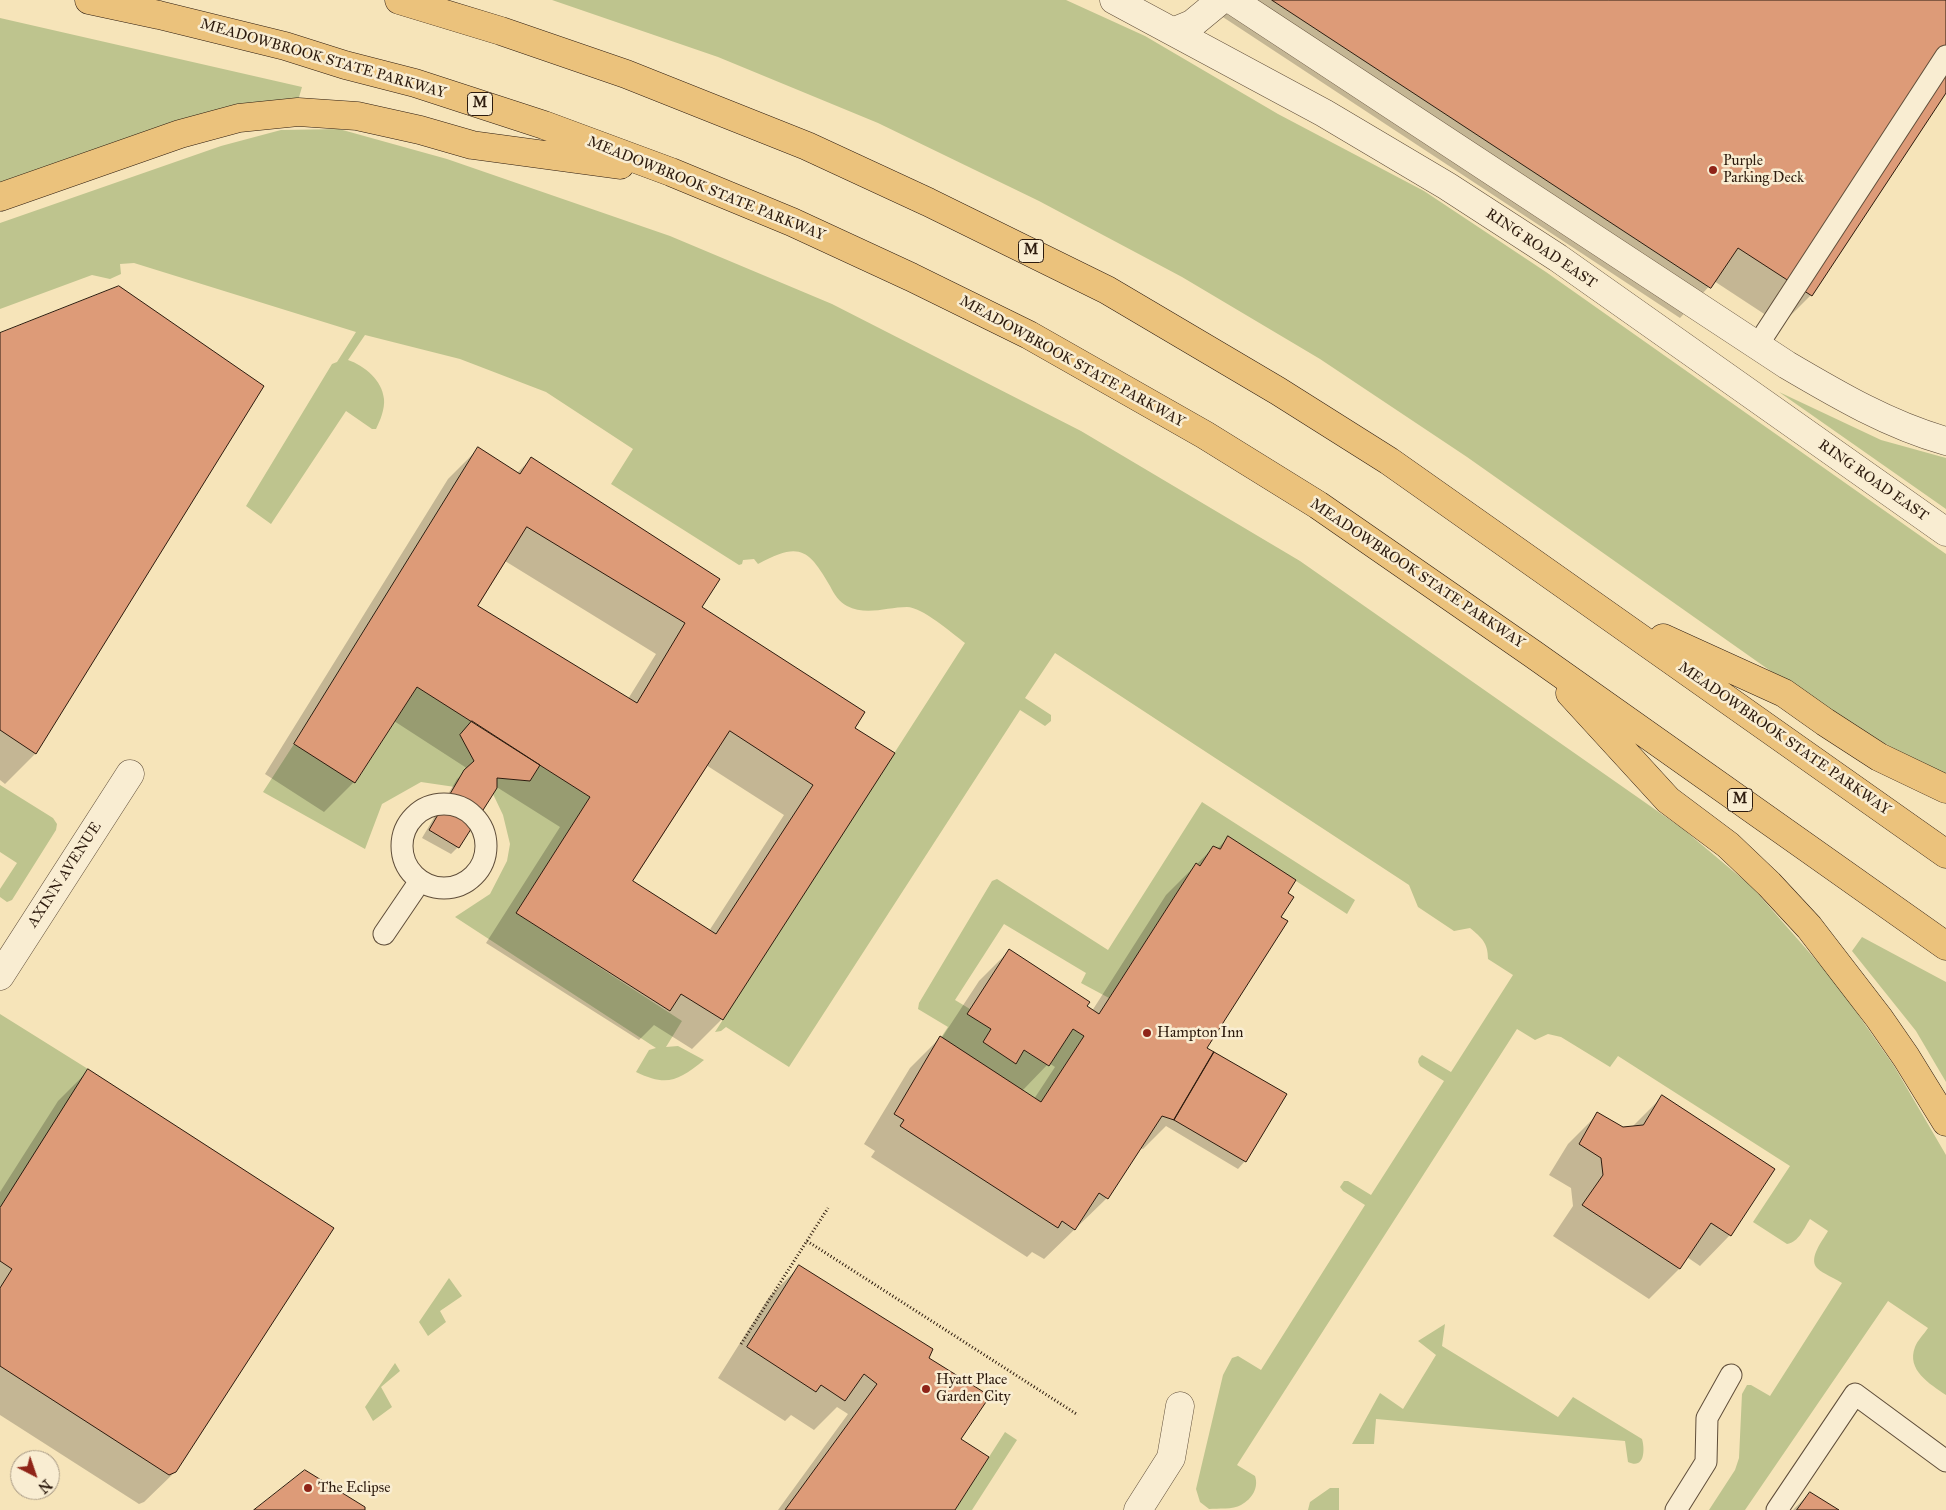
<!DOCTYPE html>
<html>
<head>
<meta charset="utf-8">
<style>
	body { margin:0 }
	#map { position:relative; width:1946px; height:1510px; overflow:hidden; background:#f6e4b9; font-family:"IM FELL Great Primer",serif }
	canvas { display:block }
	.north { position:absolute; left:10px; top:1450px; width:50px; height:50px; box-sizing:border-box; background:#f9edd2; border:1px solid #a79984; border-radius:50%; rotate:139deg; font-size:14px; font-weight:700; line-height:20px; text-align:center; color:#2d1b0e }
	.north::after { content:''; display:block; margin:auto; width:18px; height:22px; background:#8f2418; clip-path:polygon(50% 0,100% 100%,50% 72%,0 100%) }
</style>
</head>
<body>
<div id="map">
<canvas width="1946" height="1510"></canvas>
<div class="north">N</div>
</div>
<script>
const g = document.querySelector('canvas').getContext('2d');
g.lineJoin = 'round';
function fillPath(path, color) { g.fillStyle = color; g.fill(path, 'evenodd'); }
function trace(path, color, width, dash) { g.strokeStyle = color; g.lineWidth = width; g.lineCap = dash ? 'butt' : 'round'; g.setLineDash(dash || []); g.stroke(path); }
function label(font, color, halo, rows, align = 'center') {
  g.font = font + ' "IM FELL Great Primer",serif'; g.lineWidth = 5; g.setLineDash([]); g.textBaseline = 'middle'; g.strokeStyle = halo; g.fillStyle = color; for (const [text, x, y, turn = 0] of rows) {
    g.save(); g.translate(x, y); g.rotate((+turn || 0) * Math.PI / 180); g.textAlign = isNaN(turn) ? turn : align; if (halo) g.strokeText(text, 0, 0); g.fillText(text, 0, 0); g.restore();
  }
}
const green = new Path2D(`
	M552,0H1066L1145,36L1278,114L1424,191L1546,272L1946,554V775L1923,766L1816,703L1467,457L1320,359L1182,277L1039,201L878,123L718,57Z
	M0,18L302,87L297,104L0,187Z
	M339,129L447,159L670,236L832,304L1081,431L1300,561L1683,829L1752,887L1836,983L1894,1066L1946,1155V1395C1930,1384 1906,1370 1915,1347C1917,1341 1924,1334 1928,1328L1888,1301L1745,1510H1709L1735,1470L1739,1458L1742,1394L1747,1385H1751L1770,1396L1842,1283C1835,1278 1823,1274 1817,1268C1808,1258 1823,1240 1828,1231L1810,1219C1804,1228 1799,1242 1787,1244L1753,1222L1790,1166L1618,1056L1610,1067L1561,1037L1548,1034L1535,1040L1517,1029L1237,1465L1255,1476C1259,1488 1252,1499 1241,1505C1233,1510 1218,1508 1209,1509L1200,1502L1196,1489L1223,1375L1232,1358L1238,1356L1261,1370L1365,1205L1343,1191L1340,1187L1344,1181H1348L1371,1195L1444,1081L1420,1066L1418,1062L1419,1058L1422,1055L1451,1072L1513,975L1488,959C1488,943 1482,938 1470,928L1454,931L1418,907L1409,885L1055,653L1025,698L1051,715V721L1045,726L1020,710L789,1067L726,1027L721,1031L715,1032L965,643C952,633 922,607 907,607C888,607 866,616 847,606C839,602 834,594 830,586C808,548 799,542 758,564L754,559L743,560L742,564L739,565L611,484L633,449L546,392L460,359L365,335L348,360C365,366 382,380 384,399C385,409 380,421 376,429H372L346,411L271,524L246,506L332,364L337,362L356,332L134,263L120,264L121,274L110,279L92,275L0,309V223L221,146L281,130Z
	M1779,392L1881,440L1946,458V509Z
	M417,687L472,721L460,735L474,761L455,787L421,782L382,804L365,849L263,792L294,744L356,782Z
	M540,765L590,797L516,913L682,1021L666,1047L678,1046L704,1060C678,1081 667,1087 636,1072L649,1050L656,1048L455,917L490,894L507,861L510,844L503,815L493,794L497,778L530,781Z
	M0,785L53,818L57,824L56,830L12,900L7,902L0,897V889L17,863L0,852Z
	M1202,802L1355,900L1347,914L1228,837L1220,849L1213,846L1200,866L1196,863L1109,998L1081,983L1086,973L1004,924L955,1000L970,1009L967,1014L991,1029L983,1042L1016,1064L1024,1050L1049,1066L1073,1029L1084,1036L1041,1102L940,1039L948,1027L918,1009L919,1003L992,881L997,879L1108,950Z
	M1862,937L1946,982V1082L1916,1031L1852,951Z
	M0,1014L88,1069L0,1208Z
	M449,1278L462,1296L440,1311L446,1322L428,1336L419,1322Z
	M1445,1324L1442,1346L1558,1417L1573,1397L1642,1439C1645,1449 1645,1470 1628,1462L1625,1441L1376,1419L1374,1444H1352L1380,1393L1403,1409L1436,1355L1418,1341Z
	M395,1363L400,1371L381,1387L392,1407L373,1421L365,1407Z
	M1005,1432L1017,1440L972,1510H955Z
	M1330,1488H1339V1510H1308L1310,1502Z`);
const shadow = new Path2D(`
	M1197,0H1946V90L1811,295L1781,325L1714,281L1680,318Z
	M0,335L262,386L35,754L5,784L0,780Z
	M478,449L517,473L531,459L700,608L853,728L893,753L722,1019L692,1049L654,1025L639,1040L486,943L560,827L495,786L458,847L451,854L422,838L457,779L467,770L465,767L394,721L354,782L324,812L265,774L448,479ZM505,561L656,654L628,699L477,606ZM706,765L784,815L709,931L631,881Z
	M1228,838L1286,894L1280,917L1205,1048L1245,1161L1238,1169L1166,1126L1143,1149L1140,1148L1107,1198L1044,1259L1032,1252L1027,1257L871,1157L875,1151L864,1144L910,1068L940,1038L941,1039L979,981L1009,951L1092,1011L1166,895L1214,847L1217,849ZM1049,1063L1055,1067L1034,1099L1022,1091Z
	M88,1071L175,1472L144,1502L139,1504L0,1415V1192L58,1101Z
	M1662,1097L1773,1170L1730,1235L1700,1266L1687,1257L1679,1269L1649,1299L1553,1236L1573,1206L1571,1188L1549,1175L1568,1144L1598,1114L1622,1128L1632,1127Z
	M799,1267L927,1358L959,1440L954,1510H778L848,1414L837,1407L814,1430L791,1415L785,1421L718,1378L769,1297Z
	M1810,1493L1836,1510H1793Z`);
const building = new Path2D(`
	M1272,0H1946V93L1812,296L1738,248L1711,288Z
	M119,286L264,386L36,754L0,730V333Z
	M478,447L520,474L531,457L720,579L702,607L865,712L855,728L895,753L723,1020L681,994L670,1011L516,913L590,797L417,687L355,783L294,744ZM527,527L685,623L637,703L478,606ZM730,731L813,785L716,934L633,881Z
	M472,721L540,765L530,781L497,778V788L459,848L429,830L464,770L474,761L460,735Z
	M1228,836L1296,880L1288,893L1294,897L1281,917L1288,921L1207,1048L1214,1052L1174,1120L1162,1116L1108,1199L1099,1193L1075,1230L1062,1221L1058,1228L900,1126L904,1120L894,1114L940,1036L1041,1102L1084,1036L1073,1029L1049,1066L1024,1050L1016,1064L983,1042L991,1029L967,1014L1009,949L1090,1002L1087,1006L1099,1014L1196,863L1200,866L1213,846L1220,849Z
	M1214,1052L1287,1094L1246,1162L1174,1120Z
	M88,1069L334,1228L176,1472L169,1475L0,1366V1288L12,1269L0,1261V1208Z
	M1662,1095L1775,1169L1731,1236L1711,1223L1680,1269L1582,1205L1603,1175L1601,1158L1579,1144L1597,1112L1623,1127L1643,1125Z
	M799,1265L933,1349L929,1358L990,1396L961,1439L989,1457L955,1510H785L877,1384L864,1374L845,1401L821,1385L816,1392L747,1347Z
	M305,1470L365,1507V1510H254Z
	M1810,1492L1839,1510H1797Z`);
const path = new Path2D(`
	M807,1241L1078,1415
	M741,1344L828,1208`);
const lane = new Path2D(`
	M1757,346L1946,56
	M402 846a42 42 0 1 1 84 0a42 42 0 1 1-84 0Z
	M384,934L420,881
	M1676,1510L1706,1462L1707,1418L1731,1375
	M1777,1510L1855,1394L1946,1461`);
const street = new Path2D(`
	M1114,0L1324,113L1447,186L1558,258L1946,532
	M1232,0L1787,365C1838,395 1889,425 1946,441
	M1175,31L1192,24L1221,0
	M0,976L130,774
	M1138,1510L1171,1458L1180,1406`);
const highway = new Path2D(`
	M89,0L159,15L285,46L345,65L415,83L544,125L671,172L792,222L911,277L1029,335L1205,435L1318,505L1533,654L1946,946
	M399,0L501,31L626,74L807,146L928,202L1107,290L1278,391L1389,461L1946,854
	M0,197L180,134L239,118L298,112L357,116L420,130L472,145L620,165
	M1663,638L1784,693L1825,722L1879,757L1946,789
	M1570,693L1668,800L1728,845L1769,884L1809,927L1879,1018L1906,1057L1946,1122`);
const markers = [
	[1713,170,5,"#8f2418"],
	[1147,1033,5,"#8f2418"],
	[926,1389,5,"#8f2418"],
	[308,1488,5,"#8f2418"]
];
const shields = [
	[480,104,25],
	[1031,251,25],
	[1740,800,25]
];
const shieldNames = [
	["M",480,104],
	["M",1031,251],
	["M",1740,800]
];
const streetNames = [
	["MEADOWBROOK STATE PARKWAY",323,59,16],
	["MEADOWBROOK STATE PARKWAY",706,189,22],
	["RING ROAD EAST",1541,249,34],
	["MEADOWBROOK STATE PARKWAY",1072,362,29],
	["RING ROAD EAST",1873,481,35],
	["MEADOWBROOK STATE PARKWAY",1417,574,34],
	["MEADOWBROOK STATE PARKWAY",1784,739,35],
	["AXINN AVENUE",65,875,-57]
];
const poiNames = [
	["Purple",1723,161],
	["Parking Deck",1723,178],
	["Hampton Inn",1157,1033],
	["Hyatt Place",936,1380],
	["Garden City",936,1397],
	["The Eclipse",318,1488]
];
fillPath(green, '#bec48e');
fillPath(shadow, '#0003');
fillPath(building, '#dd9b78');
trace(building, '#2d1b0e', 1);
trace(lane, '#5f4d39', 23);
trace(street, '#5f4d39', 29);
trace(highway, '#2d1b0e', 29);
trace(path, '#2d1b0e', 3, [1, 2.5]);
trace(lane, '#f9edd2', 21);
trace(street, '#f9edd2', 28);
trace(highway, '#ebc27c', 28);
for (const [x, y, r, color] of markers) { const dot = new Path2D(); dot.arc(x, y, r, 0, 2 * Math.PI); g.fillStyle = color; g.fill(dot); trace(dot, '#f9edd2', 2); }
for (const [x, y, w] of shields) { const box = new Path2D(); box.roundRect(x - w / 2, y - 11.5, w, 23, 4); g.fillStyle = '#f9edd2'; g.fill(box); trace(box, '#2d1b0e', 1); }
label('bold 14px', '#2d1b0e', null, shieldNames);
label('15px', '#2d1b0e', '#f9edd2', streetNames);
label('15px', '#2d1b0e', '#f9edd2', poiNames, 'left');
</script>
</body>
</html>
